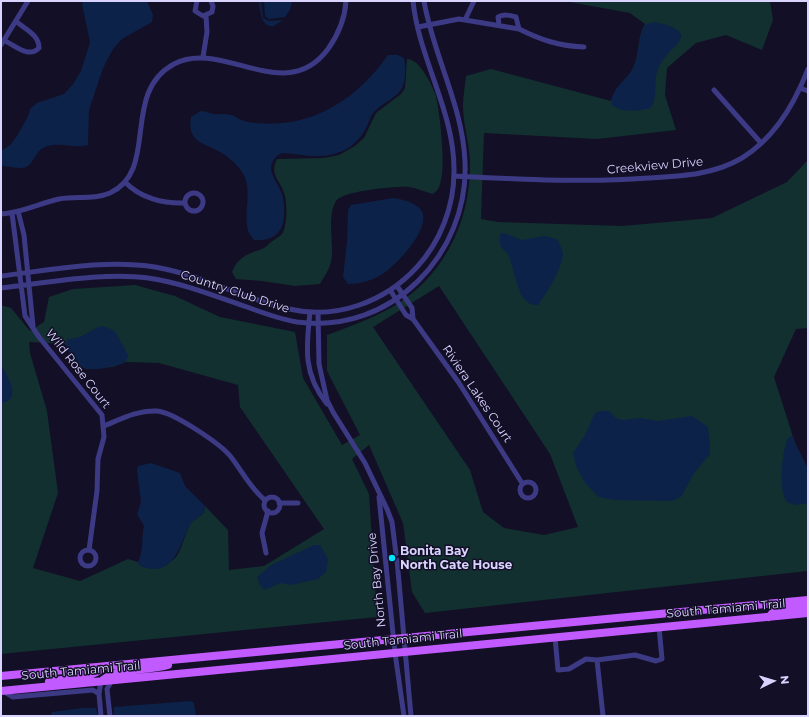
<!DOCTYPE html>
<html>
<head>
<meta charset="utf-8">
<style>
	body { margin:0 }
	#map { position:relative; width:809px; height:717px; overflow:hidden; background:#130f26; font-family:Montserrat,sans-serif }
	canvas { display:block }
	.frame { position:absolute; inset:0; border:2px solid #d9d4ff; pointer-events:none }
	.north { position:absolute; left:753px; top:661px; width:40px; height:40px; -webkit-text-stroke:3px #130f26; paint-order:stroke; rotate:85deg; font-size:11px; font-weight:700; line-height:16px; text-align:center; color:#d9d4ff }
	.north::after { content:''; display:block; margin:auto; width:14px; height:18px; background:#d9d4ff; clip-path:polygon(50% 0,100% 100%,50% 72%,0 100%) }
</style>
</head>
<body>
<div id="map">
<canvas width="809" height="717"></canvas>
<div class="frame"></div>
<div class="north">N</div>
</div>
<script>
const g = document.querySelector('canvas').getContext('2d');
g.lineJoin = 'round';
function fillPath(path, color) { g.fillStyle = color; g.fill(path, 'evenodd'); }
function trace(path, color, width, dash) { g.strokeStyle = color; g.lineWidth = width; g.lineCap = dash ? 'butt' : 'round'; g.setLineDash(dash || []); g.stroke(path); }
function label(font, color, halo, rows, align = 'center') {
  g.font = font + ' Montserrat,sans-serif'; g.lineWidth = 3; g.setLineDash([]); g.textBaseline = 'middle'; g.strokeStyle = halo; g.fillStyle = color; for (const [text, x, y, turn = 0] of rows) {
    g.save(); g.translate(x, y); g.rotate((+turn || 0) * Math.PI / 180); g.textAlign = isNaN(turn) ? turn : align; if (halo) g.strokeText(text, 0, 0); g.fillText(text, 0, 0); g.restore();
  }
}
const green = new Path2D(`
	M564,1H770L773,20L762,50L726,35L696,43L667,68L665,95L676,130L597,139L484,133L481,219L498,222L622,226L712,218L787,182L808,160V328L796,329L774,377L795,443L808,469V571L425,613L412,592L403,523L369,445L352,459L369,494L377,617L1,654V305L11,308L30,331L44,322L49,297L73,289L135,285L175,296L220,317L295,332L303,378L342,445L360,435L327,371V335C346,328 365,321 383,312C440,284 471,225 470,163C470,144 463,125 463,106C463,96 465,86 466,76L491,69L611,101C615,87 629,79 634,66C640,52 637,37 645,24L630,13ZM439,286L550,454L578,527L544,535L504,528L483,512L470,470L373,327ZM29,342L65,344L80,367L87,369L113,367L126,362L159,363L238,385L240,407L324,529L264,566L229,570L228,530L205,506L204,513L190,523L180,550L176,557L165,566H141L138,562L128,559L80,581L33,568L58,493L47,411L30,353Z
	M407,59C420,59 432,85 436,96C440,115 447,171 439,187C438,190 435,192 433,194C425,192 417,188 409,187C397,186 342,191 336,201C326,217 335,246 331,262C329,270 324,277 320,284L295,286L262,281L236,279L232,272C239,256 248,254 262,249C267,247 270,242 274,240C278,237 282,236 284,230C287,220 287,206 285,196C281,180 269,176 277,159L324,158L339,155L355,146L364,138L376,113L401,94L405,88Z`);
const water = new Path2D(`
	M84,1H147L153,15L152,22L122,39L113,49L103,68L89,110L88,145C75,149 61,142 48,146C34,150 35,163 26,167C19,170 9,166 1,166V151L10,145L17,136L28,116L30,109L37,103L64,94L73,84L81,71L90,42L82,4Z
	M259,1H261L263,18L269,21L283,20L274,26C261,28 260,11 259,1Z
	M264,1H292L290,10L285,17L269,19L265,16Z
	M654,22C708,33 666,46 658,69C653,81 658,98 651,108C641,111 621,113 612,105C609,90 627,80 633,68C641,54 636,37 646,24Z
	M388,55H398L404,58C406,66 406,81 402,88C397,98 382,103 374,112C370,116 369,123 366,128C361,139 349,150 337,153C323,158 308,156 294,154C291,154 286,153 282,153C280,154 276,156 275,158C264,171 280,184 283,197C287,222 283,242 254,240C252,237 248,233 248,230C243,208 255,186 239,168C235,163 226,155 220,152C202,142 187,142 191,117L201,111C205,111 209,113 213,114C219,115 225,113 231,115C237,117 241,121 248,122C307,131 354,103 388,55Z
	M393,198C402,199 415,202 421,210C433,228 395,267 381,275C371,281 359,284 348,284L343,277L347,242L348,210L351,205Z
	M504,233L522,240L545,236L557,239C559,243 563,249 563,254C562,269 547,293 538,305C516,307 516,269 508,255C506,251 502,249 500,245V234Z
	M103,326L115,331L128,355L126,362C116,367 91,372 82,367C75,364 68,351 65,344L68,339L80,337L98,327Z
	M1,366C8,375 23,400 1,403Z
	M601,411H609L616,418L622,420L641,418L658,421L692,416L708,427L710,444V454L694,473L681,497L672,501L614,500L599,497L585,483L576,466L573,453L585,435L595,413Z
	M793,435L795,443L808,469V503L795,505L787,502C778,492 782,449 788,438Z
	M151,463L180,473L185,486L205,506L204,513C200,517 192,520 190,525C179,546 174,579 140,566L138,562C144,551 141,538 144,526L137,514L141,502L137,470L138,466Z
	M314,545H320L328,559L326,572L318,579L291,585L281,583L264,590L260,585L257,577L271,565Z
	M191,701L194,703L196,716H114V707Z
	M82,708H96L98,716H50L52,712Z`);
const minor = new Path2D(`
	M197,1L195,11L203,16L212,12L213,6L211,1
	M465,20L474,1
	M499,24L498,17C504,14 509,15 516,17L519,29C541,40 559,46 584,47
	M418,27L459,19L519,29
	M3,40C15,45 28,59 39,48C39,34 24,29 16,21
	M1,45L28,1
	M203,57L207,32L206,16
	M800,88L808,91
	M714,90L761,143
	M454,176C519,179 584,183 648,178C681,176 713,175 742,158C775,138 795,103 808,69
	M125,182C140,198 164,204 185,203
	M185 202a9 9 0 1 1 18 0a9 9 0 1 1-18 0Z
	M18,211L24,235L33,326
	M12,213L25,316L39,337L102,415L104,437L98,459L97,491L89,550
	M1,214C21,213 40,203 59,199C77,196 94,200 110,193C160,170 120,93 174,64C222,38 285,107 328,49C338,35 345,18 346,1
	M1,276C51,270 105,259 155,267C202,275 244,299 289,309C336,320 385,302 417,267C440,242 454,207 454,172C455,112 419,60 413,1
	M397,286L412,308L413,319
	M1,288C47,283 103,272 148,278C183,283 214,296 247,307C263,313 279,319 297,322C391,335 469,254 465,162C463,106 433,55 424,1
	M390,290L406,315L413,319L459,383L522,483
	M310,312C306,348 303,374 327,404
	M318,312L319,364L327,400L333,412L365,463L387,509L392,522L396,554
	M104,426C121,419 138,410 157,411C173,412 221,444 231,457C242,471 251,489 265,500
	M520 490a8 8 0 1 1 16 0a8 8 0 1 1-16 0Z
	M379,497L395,653L404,716
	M264 505a8 8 0 1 1 16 0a8 8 0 1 1-16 0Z
	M279,503H298
	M80 558a8 8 0 1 1 16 0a8 8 0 1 1-16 0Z
	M266,553L262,533L268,511
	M397,560L411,716
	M555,637L558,670L569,669L586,659L597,660L635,655L656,661L662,659L659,627
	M597,660L603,716
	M3,691L13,697L93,690L99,694
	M101,716L99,694L101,681
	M110,716L107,689L112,680`);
const primary = new Path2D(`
	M769,617L775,610L808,606
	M1,676L808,600
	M103,680C120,667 148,671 168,665
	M49,682C62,679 96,678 101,668
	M1,691L808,613`);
const markers = [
	[392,558,4,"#00e5ff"]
];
const streetNames = [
	["Creekview Drive",655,166,-5],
	["Country Club Drive",235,292,18],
	["Wild Rose Court",78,369,52],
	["Riviera Lakes Court",477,394,56],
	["North Bay Drive",377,580,-96],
	["South Tamiami Trail",726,609,-5],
	["South Tamiami Trail",403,640,-6],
	["South Tamiami Trail",81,671,-5]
];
const poiNames = [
	["Bonita Bay",400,551],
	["North Gate House",400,565]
];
fillPath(green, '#12302f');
fillPath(water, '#0c2248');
trace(minor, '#3d3a85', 5);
trace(primary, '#c25bff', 8);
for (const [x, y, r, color] of markers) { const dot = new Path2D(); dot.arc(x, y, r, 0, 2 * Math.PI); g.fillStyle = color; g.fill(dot); trace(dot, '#130f26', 1.5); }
label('12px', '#d9d4ff', '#130f26', streetNames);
label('bold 12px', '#d9d4ff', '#130f26', poiNames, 'left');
</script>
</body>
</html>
